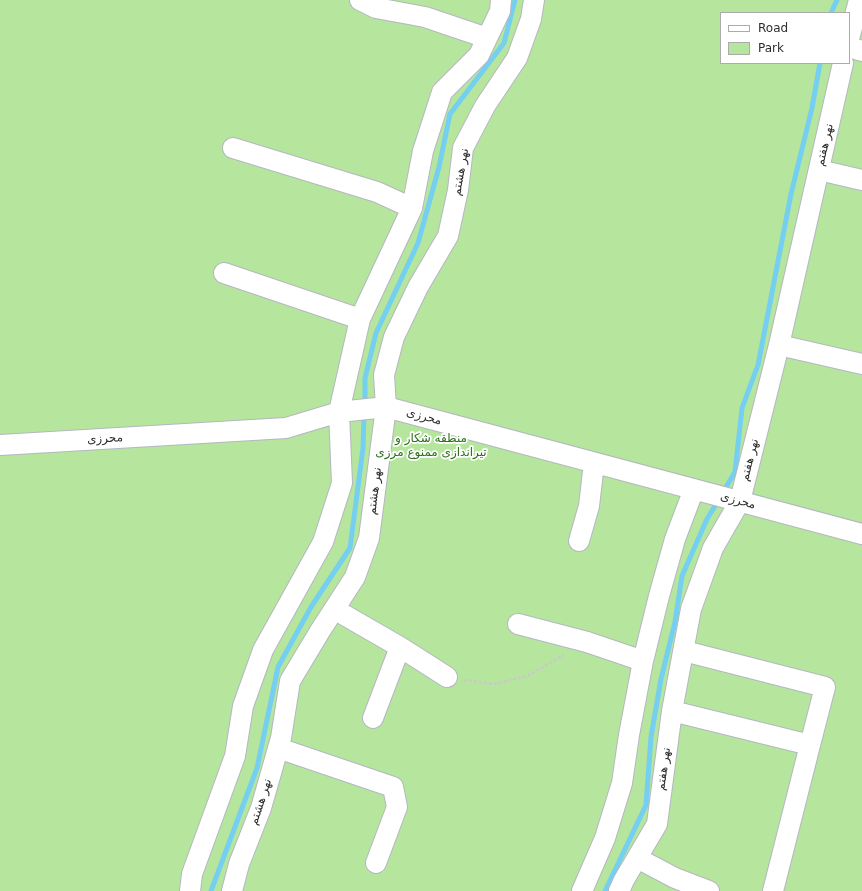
<!DOCTYPE html>
<html>
<head>
<meta charset="utf-8">
<style>
	body { margin:0 }
	#map { position:relative; width:862px; height:891px; overflow:hidden; background:#efe9e1; font-family:"DejaVu Sans",sans-serif }
	canvas { display:block }
	.legend { position:absolute; left:720px; top:12px; width:130px; height:52px; box-sizing:border-box; background:#fff; border:1px solid #ababab; margin:0; padding:5px 7px; list-style:none; font-size:12px; color:#2e2e2e }
	.legend li { display:flex; align-items:center; gap:8px; height:20px }
	.legend b { width:20px; border:1px solid #ababab }
</style>
</head>
<body>
<div id="map">
<canvas width="862" height="891"></canvas>
<ul class="legend">
<li><b style="height:5px;background:#fff"></b>Road</li>
<li><b style="height:11px;background:#b6e59e"></b>Park</li>
</ul>
</div>
<script>
const g = document.querySelector('canvas').getContext('2d');
g.lineJoin = 'round';
function fillPath(path, color) { g.fillStyle = color; g.fill(path, 'evenodd'); }
function trace(path, color, width, dash) { g.strokeStyle = color; g.lineWidth = width; g.lineCap = dash ? 'butt' : 'round'; g.setLineDash(dash || []); g.stroke(path); }
function label(font, color, halo, rows, align = 'center') {
  g.font = font + ' "DejaVu Sans","Noto Sans Arabic",sans-serif'; g.lineWidth = 3.5; g.setLineDash([]); g.textBaseline = 'middle'; g.strokeStyle = halo; g.fillStyle = color; for (const [text, x, y, turn = 0] of rows) {
    g.save(); g.translate(x, y); g.rotate((+turn || 0) * Math.PI / 180); g.textAlign = isNaN(turn) ? turn : align; if (halo) g.strokeText(text, 0, 0); g.fillText(text, 0, 0); g.restore();
  }
}
const green = new Path2D(`
	M0,0H862V891H0ZM721,13H849V63H721Z`);
const stream = new Path2D(`
	M831,13L837,0
	M365,406V378L376,333L418,243L439,167L450,114L504,43L515,0
	M723,492L735,472L742,408L758,365L791,194L812,108L820,63
	M211,891L257,768L278,667L311,607L350,548L363,448L364,414
	M605,891L646,805L651,737L661,679L675,622L682,576L707,519L718,501`);
const path = new Path2D(`
	M464,680L494,684L527,676L564,655`);
const minor = new Path2D(`
	M360,0L376,8L425,17L487,38
	M849,39L859,0
	M849,47L862,51
	M233,148L377,192L412,208
	M819,170L862,180
	M224,273L360,319
	M779,345L862,364
	M0,445L286,428L339,412L386,407L862,534
	M579,541L589,506L594,463
	M334,609L400,647L373,718
	M518,624L587,642L643,661
	M400,647L447,677
	M684,651L825,687L810,745
	M672,711L810,745L773,891
	M278,748L393,787L397,807L376,863
	M637,858L675,878L709,891
	M190,891L192,874L235,756L243,706L263,650L323,542L342,483L339,412L360,319L412,208L423,151L442,92L479,55L500,11L501,0
	M232,891L239,864L261,808L281,738L290,681L320,631L355,577L369,538L386,407L384,375L394,337L418,287L448,236L458,190L463,148L485,106L517,58L531,19L534,0
	M582,891L605,838L622,783L629,735L643,661L659,596L675,539L694,489
	M619,891L624,880L657,824L672,711L691,609L713,548L740,501L779,345L843,63`);
const streetNames = [
	["نهر هفتم",825,145,-77],
	["نهر هشتم",461,172,-80],
	["محرزی",424,417,15],
	["محرزی",105,439,-3],
	["نهر هفتم",750,460,-76],
	["نهر هشتم",375,491,-83],
	["محرزی",738,501,15],
	["نهر هفتم",664,769,-82],
	["نهر هشتم",261,802,-72]
];
const parkNames = [
	["منطقه شکار و",431,439],
	["تیراندازی ممنوع مرزی",431,453]
];
fillPath(green, '#b6e59e');
trace(stream, '#75cff0', 5);
trace(minor, '#b4b7c1', 22);
trace(path, '#c9c9c9', 2.5, [3, 2]);
trace(minor, '#fff', 20);
label('12px', '#2e2e2e', '#fff', streetNames);
label('12px', '#2c6e1b', '#fff', parkNames);
</script>
</body>
</html>
